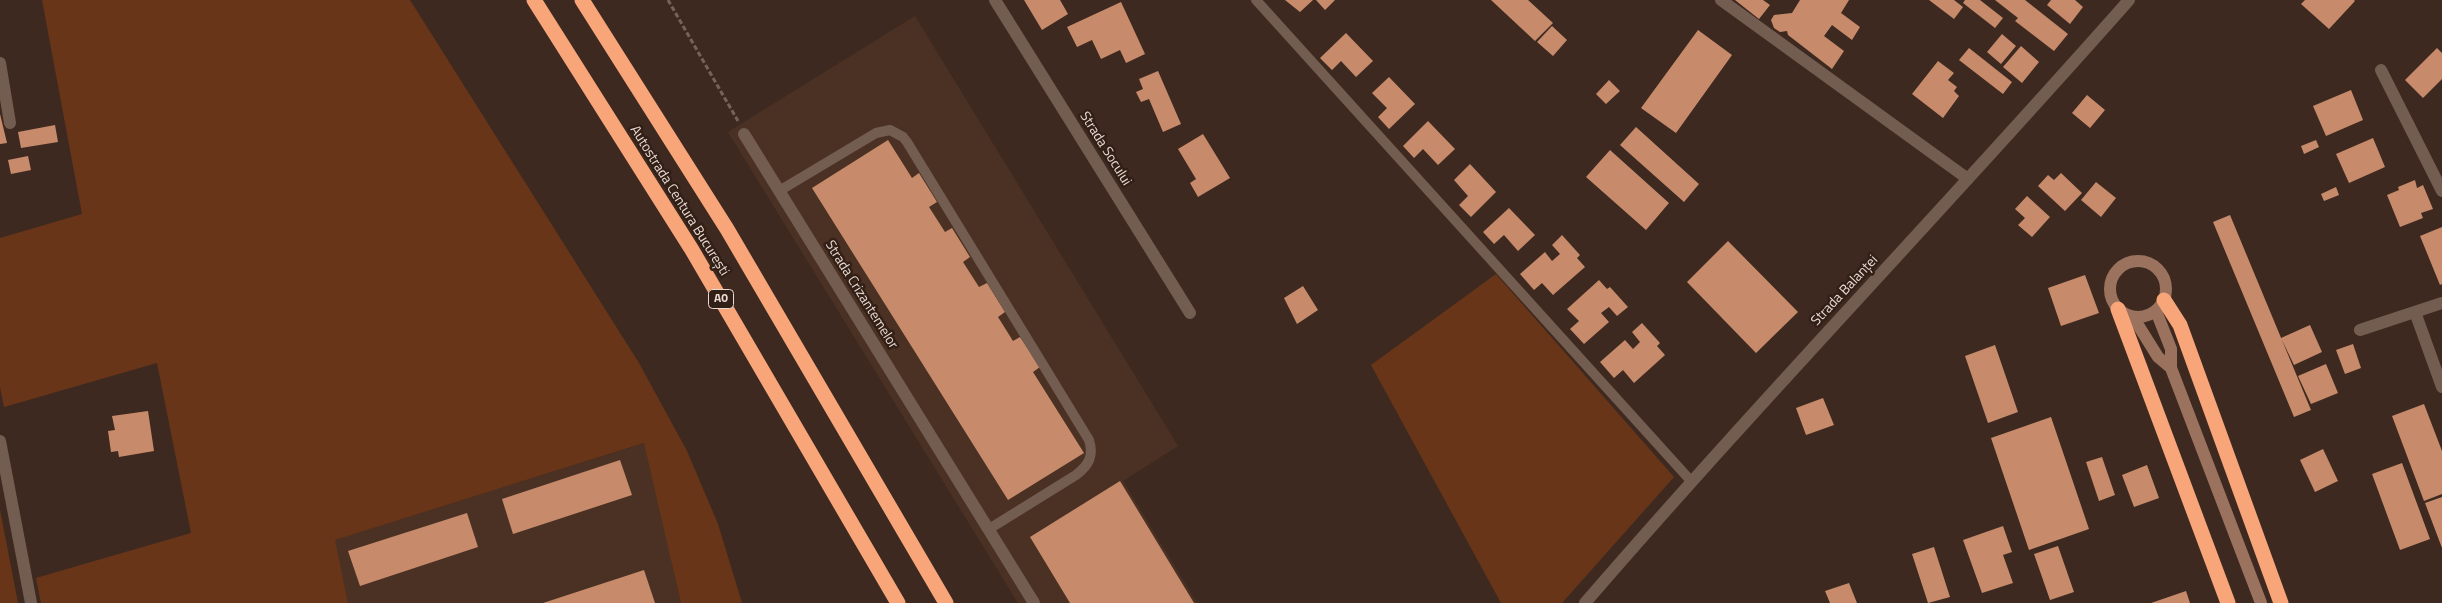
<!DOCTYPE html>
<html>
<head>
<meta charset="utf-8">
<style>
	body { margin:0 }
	canvas { display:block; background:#3d291f }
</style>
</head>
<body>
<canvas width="2442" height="603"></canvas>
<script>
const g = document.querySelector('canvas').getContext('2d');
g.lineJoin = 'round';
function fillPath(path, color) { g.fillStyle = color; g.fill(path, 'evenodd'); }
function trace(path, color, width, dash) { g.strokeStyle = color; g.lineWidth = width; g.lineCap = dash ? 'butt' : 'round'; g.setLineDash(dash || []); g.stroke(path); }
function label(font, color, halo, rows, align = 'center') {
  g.font = font + ' "Titillium Web",sans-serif'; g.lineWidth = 5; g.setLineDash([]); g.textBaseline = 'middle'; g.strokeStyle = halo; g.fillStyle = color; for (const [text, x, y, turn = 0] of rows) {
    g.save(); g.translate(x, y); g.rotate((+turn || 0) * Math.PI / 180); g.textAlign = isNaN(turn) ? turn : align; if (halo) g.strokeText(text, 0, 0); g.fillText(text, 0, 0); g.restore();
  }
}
const built = new Path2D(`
	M915,16L1178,446L1123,481L1197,603H1018L728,132Z
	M645,443L681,603H348L334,540Z`);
const green = new Path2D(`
	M42,0H410L639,363L687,451L718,524L742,603H681L644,443L335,540L348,603H41L36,578L191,533L157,363L4,407L0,387V238L82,214Z
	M1496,274L1674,477L1562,603H1501L1371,365Z
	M0,510L18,603H0Z`);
const building = new Path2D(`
	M1024,0H1060L1068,14L1042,30Z
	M1285,0H1313L1300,12Z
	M1316,0H1335L1325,10Z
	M1491,0H1528L1553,23L1535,41Z
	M1735,0H1763L1770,5L1759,19Z
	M1800,0H1849L1841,13L1860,27L1852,40L1832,25L1824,36L1844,51L1832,69L1788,35L1787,31L1780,32L1774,28L1771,20L1774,15L1792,13Z
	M1929,0H1954L1963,7L1954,19Z
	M1965,0H1980L2003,18L1995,28L1963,3Z
	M1995,0H2025L2068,34L2054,51L2015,21L2018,18Z
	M2051,0H2075L2083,7L2070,24L2047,5Z
	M2305,0H2354L2355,1L2329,29L2301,4Z
	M1121,2L1145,54L1126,63L1120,50L1101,59L1092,40L1077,47L1067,27Z
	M1552,26L1567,40L1553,56L1537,42Z
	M1698,30L1732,55L1676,133L1641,108Z
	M1346,33L1373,61L1356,77L1341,61L1332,70L1320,58Z
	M2002,34L2016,46L2001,64L1987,52Z
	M2021,46L2039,62L2022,83L2003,67Z
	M1969,48L2012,82L2003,94L1959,60Z
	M2437,48L2442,53V79L2423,98L2405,80Z
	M1938,61L1954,73L1948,80L1957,87L1954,91L1959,96L1943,118L1912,94Z
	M1158,71L1181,124L1163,132L1149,99L1141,102L1136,92L1143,89L1139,79Z
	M1389,77L1415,104L1389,129L1378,117L1387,108L1372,93Z
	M1609,80L1620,91L1606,104L1596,94Z
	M2351,90L2363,120L2326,136L2313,106Z
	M2087,95L2105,110L2090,128L2072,113Z
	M0,114L7,143L0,144Z
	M1428,121L1455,149L1438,165L1423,149L1414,158L1403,146Z
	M55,125L58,142L21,148L18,132Z
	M1636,127L1699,184L1684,202L1620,145Z
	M1203,134L1230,178L1198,197L1190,183L1196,179L1178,149Z
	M2373,138L2385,167L2349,183L2336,154Z
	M888,140L912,178L919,173L937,202L929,207L945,232L952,228L970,257L963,262L979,287L987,283L1005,312L998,317L1013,341L1020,337L1040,367L1033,372L1084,453L1008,500L812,188Z
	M2316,140L2319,147L2304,154L2301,146Z
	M1610,150L1669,203L1646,230L1586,177Z
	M28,156L31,170L11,174L8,160Z
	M1470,164L1496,192L1471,217L1459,205L1468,196L1454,180Z
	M2061,173L2082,193L2065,211L2038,186L2048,175L2054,180Z
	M2415,180L2417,188L2423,185L2433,209L2421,213L2423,218L2400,227L2387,195L2399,190L2398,187Z
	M2096,182L2116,198L2101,217L2081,200Z
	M2336,187L2339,195L2324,201L2321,194Z
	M2027,196L2050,217L2032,237L2018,225L2025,218L2015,209Z
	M1509,208L1535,235L1518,251L1504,235L1494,244L1483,232Z
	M2230,215L2311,410L2294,417L2213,222Z
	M2442,227V284L2440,285L2420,236Z
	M1562,235L1580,255L1577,258L1585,267L1553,295L1542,283L1534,290L1520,274L1545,252L1552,261L1560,254L1552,245Z
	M1728,241L1798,312L1756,353L1687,282Z
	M2085,275L2099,313L2061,326L2048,288Z
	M1599,280L1607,289L1610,287L1628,307L1617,316L1609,307L1601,313L1609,322L1584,344L1570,329L1579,321L1567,309Z
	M1303,286L1318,310L1297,324L1284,298Z
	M1642,323L1660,343L1657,346L1665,355L1634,383L1623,370L1614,378L1600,362L1625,340L1633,349L1640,342L1632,332Z
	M2310,325L2322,352L2294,365L2281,338Z
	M2353,344L2361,368L2345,374L2336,350Z
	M1995,345L2018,412L1988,423L1965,356Z
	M2326,364L2338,393L2311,404L2298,376Z
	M1823,398L1834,425L1806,435L1796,408Z
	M2424,404L2442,451V494L2424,501L2392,416Z
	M148,411L154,451L119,457L118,451L111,452L108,431L115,430L112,416Z
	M2051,417L2089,529L2029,550L1991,438Z
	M2323,449L2338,481L2315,492L2300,460Z
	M2102,457L2115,495L2099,501L2086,462Z
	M620,460L632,495L513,534L502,499Z
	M2402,463L2430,539L2400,550L2372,474Z
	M2147,465L2159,498L2134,507L2122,475Z
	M1120,481L1194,603H1070L1030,537Z
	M2442,497V548L2425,503Z
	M467,513L478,547L360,586L348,551Z
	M2003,526L2012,552L2003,555L2013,583L1982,593L1963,540Z
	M2058,546L2074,592L2050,600L2034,554Z
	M1934,547L1950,597L1928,603L1912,554Z
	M644,570L655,603H543Z
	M1849,583L1857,603H1830L1825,591Z
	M2186,591L2190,603H2151Z`);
const path = new Path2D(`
	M668,0L738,121`);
const lane = new Path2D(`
	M1256,0L1691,481
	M779,191L876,133L890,130L903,137L907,142L1089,440C1094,456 1089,465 1076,475L989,529`);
const street = new Path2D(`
	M995,0L1190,313
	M1721,0L1968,179
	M0,63L10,123
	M2381,70L2442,191
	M744,134L1034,603
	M2415,312L2442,387
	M2360,330L2442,303
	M0,441L31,603
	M1585,603C1762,398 1950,203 2129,0`);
const secondary = new Path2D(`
	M2110 289a28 28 0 1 1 56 0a28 28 0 1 1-56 0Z
	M2156,311L2171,349V368L2261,603
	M2133,317L2158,357L2171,368`);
const highway = new Path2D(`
	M534,0L692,250L898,603
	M582,0L727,229L946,603
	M2164,300L2180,325L2281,603
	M2118,309L2228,603`);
const shields = [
	[721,299,25]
];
const shieldNames = [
	["A0",721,299]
];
const streetNames = [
	["Strada Socului",1105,149,58],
	["Autostrada Centura București",679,201,58],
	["Strada Balanței",1845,291,-47],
	["Strada Crizantemelor",861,295,58]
];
fillPath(built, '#4b3123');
fillPath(green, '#683518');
fillPath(building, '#c78b6c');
trace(path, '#75635a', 3, [5, 2.5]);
trace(lane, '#735c50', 10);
trace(street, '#735c50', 12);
trace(secondary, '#9b725d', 12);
trace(highway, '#f8a57a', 15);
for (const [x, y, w] of shields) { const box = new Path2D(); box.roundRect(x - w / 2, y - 9.5, w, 19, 4); g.fillStyle = '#321f15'; g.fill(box); trace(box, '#e9dbd5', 1); }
label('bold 12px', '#e9dbd5', null, shieldNames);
label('14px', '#e9dbd5', '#321f15', streetNames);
</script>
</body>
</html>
